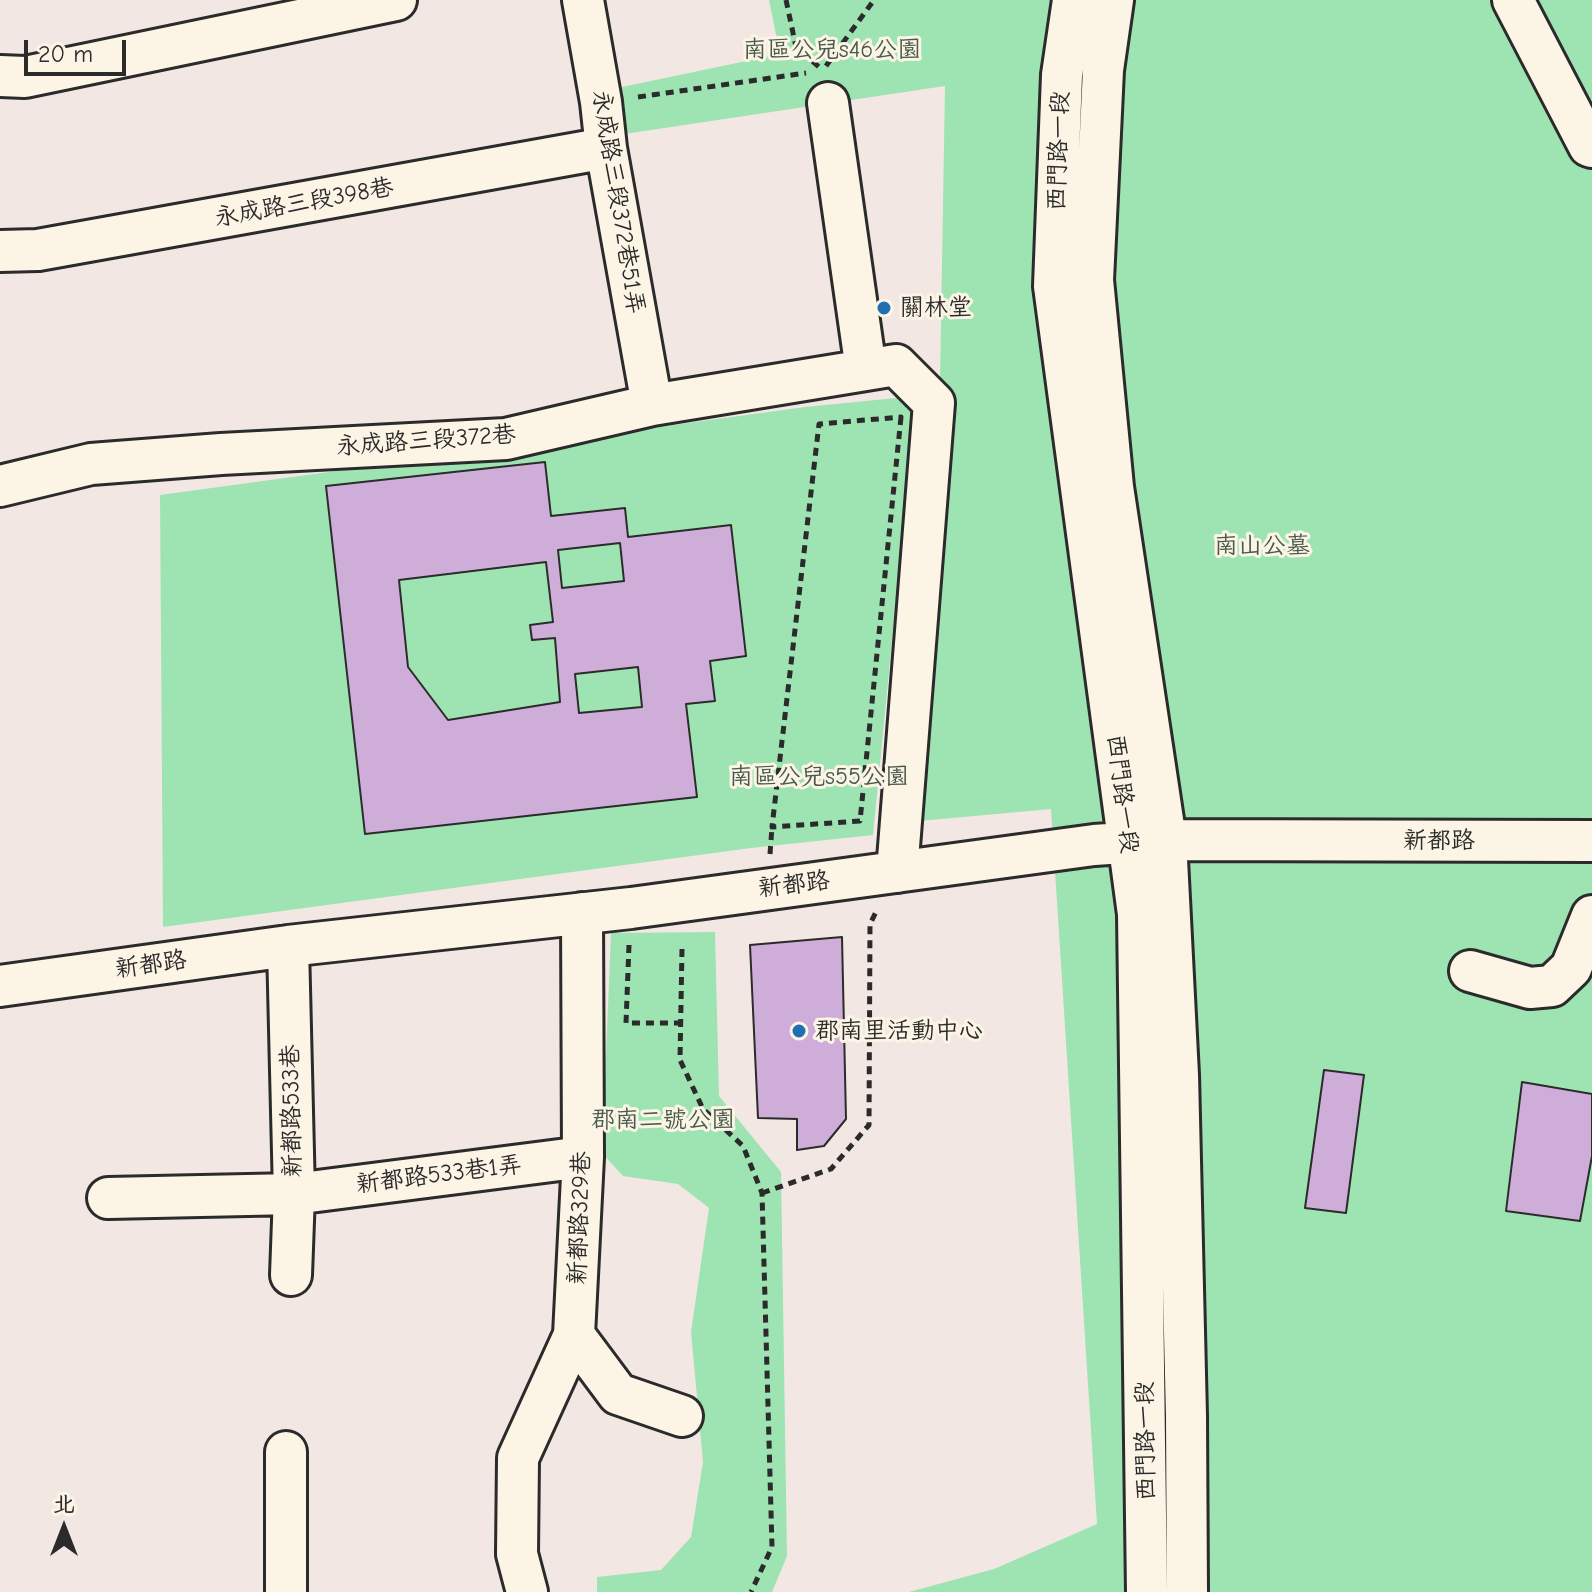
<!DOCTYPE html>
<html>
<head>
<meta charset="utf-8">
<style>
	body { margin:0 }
	#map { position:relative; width:1592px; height:1592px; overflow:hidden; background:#f3e7e3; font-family:"Comic Neue","LXGW WenKai TC",sans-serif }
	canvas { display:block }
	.north { position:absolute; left:24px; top:1488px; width:80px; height:80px; -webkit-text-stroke:6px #fcf5e5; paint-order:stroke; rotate:0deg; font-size:22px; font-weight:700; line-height:32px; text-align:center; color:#2b2b2b }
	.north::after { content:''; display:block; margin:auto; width:28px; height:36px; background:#2b2b2b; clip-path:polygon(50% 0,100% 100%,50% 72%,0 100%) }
	.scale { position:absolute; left:24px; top:40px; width:102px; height:36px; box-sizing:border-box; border:4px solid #2b2b2b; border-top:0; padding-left:10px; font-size:24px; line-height:28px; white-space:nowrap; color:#2b2b2b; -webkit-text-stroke:6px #fcf5e5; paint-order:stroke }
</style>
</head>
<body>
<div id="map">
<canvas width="1592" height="1592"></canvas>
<div class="north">北</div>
<div class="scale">20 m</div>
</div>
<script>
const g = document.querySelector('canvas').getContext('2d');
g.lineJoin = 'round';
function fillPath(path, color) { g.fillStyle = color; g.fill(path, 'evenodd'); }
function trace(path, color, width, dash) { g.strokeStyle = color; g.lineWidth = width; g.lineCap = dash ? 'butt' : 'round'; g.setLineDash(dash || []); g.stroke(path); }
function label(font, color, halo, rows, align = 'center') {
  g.font = font + ' "Comic Neue","LXGW WenKai TC",sans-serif'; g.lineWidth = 6; g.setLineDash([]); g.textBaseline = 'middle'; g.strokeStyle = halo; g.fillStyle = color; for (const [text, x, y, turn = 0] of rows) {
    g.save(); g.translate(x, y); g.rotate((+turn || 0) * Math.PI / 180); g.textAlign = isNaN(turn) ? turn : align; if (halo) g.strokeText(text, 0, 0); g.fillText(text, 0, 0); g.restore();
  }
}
const green = new Path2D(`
	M769,0H1592V1592H909L994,1569L1097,1524L1051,809L919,821L940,383L945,86L624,134L622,87L780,54Z
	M916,396L873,835L751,848L163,927L160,495L805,407Z
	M715,932L719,1096L781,1172L787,1556L772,1592H597V1577L661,1570L691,1537L703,1462L691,1332L709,1208L678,1184L623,1176L602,1153L611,933Z`);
const building = new Path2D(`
	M545,462L551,516L625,508L628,537L731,525L746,656L710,661L715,701L686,704L697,797L365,834L326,486ZM620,543L624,581L562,588L558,550ZM546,562L553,622L530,625L532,640L555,638L560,702L448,720L408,667L399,580ZM638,667L642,707L579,713L575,674Z
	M842,937L846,1119L824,1146L797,1150V1119L758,1118L750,945Z
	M1324,1070L1364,1075L1346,1213L1305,1208Z
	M1522,1082L1592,1094V1156L1580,1221L1506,1211Z`);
const path = new Path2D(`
	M786,0L796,47L819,67
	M826,66L874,0
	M638,97L806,73
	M901,417L860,821L772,827L819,424Z
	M770,854L772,827
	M629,945L626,1023H680
	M682,949L680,1060L703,1109L743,1146L762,1193L772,1547L751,1592
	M762,1193L831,1169L869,1125L870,924L876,912`);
const minor = new Path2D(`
	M583,0L601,102L606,148L652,405
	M1073,0L1062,75L1054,286L1138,914L1147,1592
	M1113,0L1103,70L1093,280L1113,487L1166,840L1178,1075L1186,1416L1187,1592
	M1513,0L1589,146L1592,147
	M0,76L25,77L396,0
	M828,103L866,370
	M0,251L38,250L606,148
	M0,486L91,464L221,454L506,439L652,405L896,365L934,403L897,872
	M582,913L583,1157L574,1335L618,1394L682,1416
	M288,946L294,1194L291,1275
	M1470,971L1530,988L1552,986L1571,968L1592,916
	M0,986L288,946L631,908L1094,845L1166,840L1592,841
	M108,1198L294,1194L583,1157
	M286,1452V1592
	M527,1592L517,1554L518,1458L574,1335`);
const markers = [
	[884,308,8,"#1f6fb2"],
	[799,1031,8,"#1f6fb2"]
];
const parkNames = [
	["南區公兒s46公園",832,50],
	["南山公墓",1262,546],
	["南區公兒s55公園",819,777],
	["郡南二號公園",663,1120]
];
const streetNames = [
	["西門路一段",1059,151,-88],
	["永成路三段372巷51弄",618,202,81],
	["永成路三段398巷",304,203,-10],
	["永成路三段372巷",426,441,-4],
	["西門路一段",1122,794,83],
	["新都路",1439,841],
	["新都路",794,885,-7],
	["新都路",151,965,-8],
	["新都路533巷",292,1111,-91],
	["新都路533巷1弄",439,1175,-7],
	["新都路329巷",580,1218,-88],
	["西門路一段",1146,1441,-91]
];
const poiNames = [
	["關林堂",900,308],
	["郡南里活動中心",815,1031]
];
fillPath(green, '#9ee4b2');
fillPath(building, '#ceadd9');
trace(building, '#2b2b2b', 2);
trace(minor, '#2b2b2b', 46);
trace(path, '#2b2b2b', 5, [8, 6]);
trace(minor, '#fcf5e5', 40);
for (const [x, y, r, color] of markers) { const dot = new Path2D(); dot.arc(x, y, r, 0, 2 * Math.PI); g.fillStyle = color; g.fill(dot); trace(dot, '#fcf5e5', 3); }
label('24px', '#48594d', '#fcf5e5', parkNames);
label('24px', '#2b2b2b', '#fcf5e5', streetNames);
label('24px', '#2b2b2b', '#fcf5e5', poiNames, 'left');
</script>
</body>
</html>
